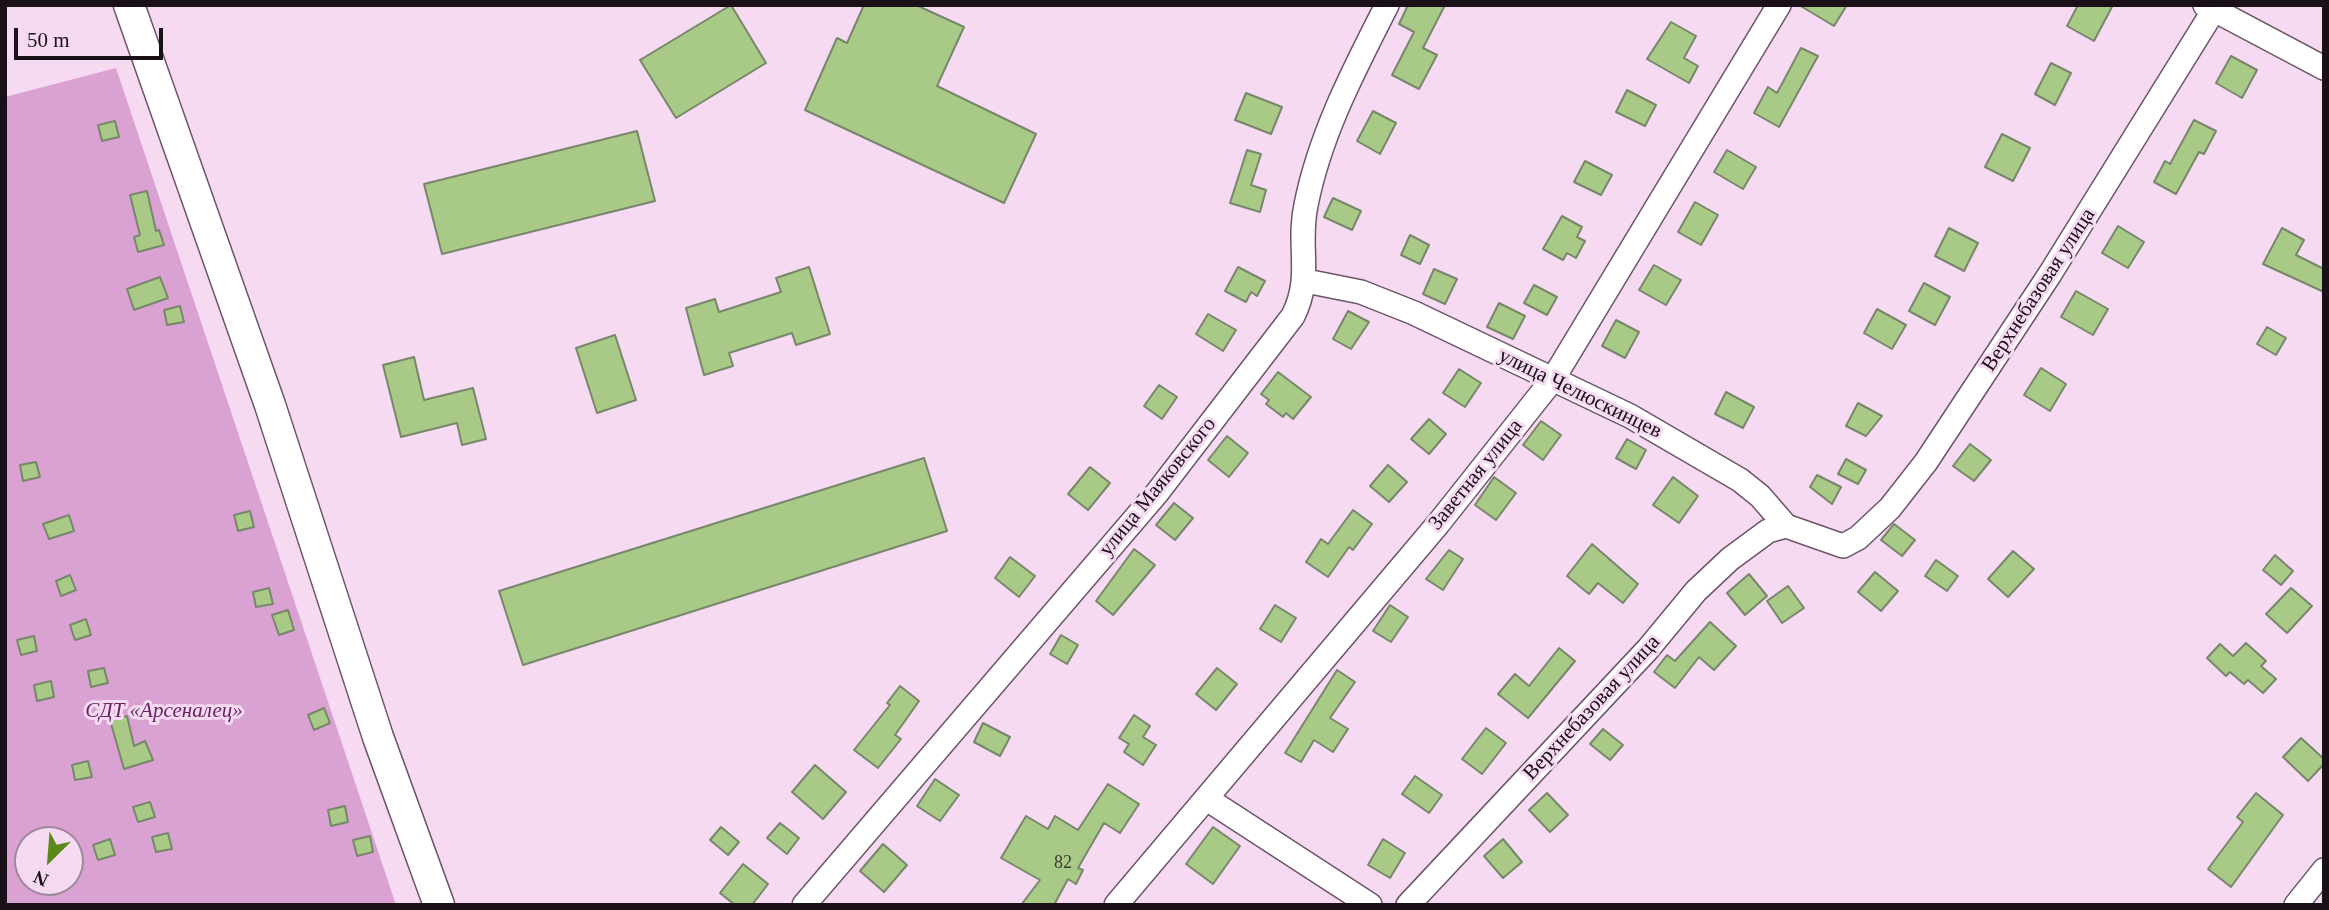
<!DOCTYPE html>
<html>
<head>
<meta charset="utf-8">
<style>
	body { margin:0 }
	#map { position:relative; width:2329px; height:910px; overflow:hidden; background:#f5daf2; font-family:Georgia,serif }
	canvas { display:block }
	.frame { position:absolute; inset:0; border:7px solid #191018; pointer-events:none }
	.north { position:absolute; left:14px; top:826px; width:70px; height:70px; box-sizing:border-box; background:#f5daf2; border:2px solid #9d899b; border-radius:50%; rotate:205deg; font-size:19px; font-weight:700; line-height:28px; text-align:center; color:#191018 }
	.north::after { content:''; display:block; margin:auto; width:24px; height:32px; background:#5a8819; clip-path:polygon(50% 0,100% 100%,50% 72%,0 100%) }
	.scale { position:absolute; left:14px; top:28px; width:149px; height:32px; box-sizing:border-box; border:4px solid #191018; border-top:0; padding-left:9px; font-size:21px; line-height:24px; white-space:nowrap; color:#191018; -webkit-text-stroke:5px #f5daf2; paint-order:stroke }
</style>
</head>
<body>
<div id="map">
<canvas width="2329" height="910"></canvas>
<div class="frame"></div>
<div class="north">N</div>
<div class="scale">50 m</div>
</div>
<script>
const g = document.querySelector('canvas').getContext('2d');
g.lineJoin = 'round';
function fillPath(path, color) { g.fillStyle = color; g.fill(path, 'evenodd'); }
function trace(path, color, width, dash) { g.strokeStyle = color; g.lineWidth = width; g.lineCap = dash ? 'butt' : 'round'; g.setLineDash(dash || []); g.stroke(path); }
function label(font, color, halo, rows, align = 'center') {
  g.font = font + ' Georgia,serif'; g.lineWidth = 6; g.setLineDash([]); g.textBaseline = 'middle'; g.strokeStyle = halo; g.fillStyle = color; for (const [text, x, y, turn = 0] of rows) {
    g.save(); g.translate(x, y); g.rotate((+turn || 0) * Math.PI / 180); g.textAlign = isNaN(turn) ? turn : align; if (halo) g.strokeText(text, 0, 0); g.fillText(text, 0, 0); g.restore();
  }
}
const green = new Path2D(`
	M116,68L396,905H5V97ZM28,840H70V882H28Z`);
const building = new Path2D(`
	M731,5L766,63L676,118L640,60Z
	M864,5H916L964,27L937,86L1036,134L1004,203L805,110L837,38L847,43Z
	M1408,5H1445L1423,48L1437,55L1419,89L1392,75L1414,32L1399,24Z
	M1799,5H1847L1834,26Z
	M2078,5H2113L2094,41L2067,26Z
	M1671,22L1696,36L1684,58L1698,66L1689,83L1647,59Z
	M1801,48L1818,56L1779,127L1754,113L1768,87L1777,93Z
	M2231,56L2257,70L2242,98L2216,83Z
	M2051,63L2071,73L2055,105L2035,94Z
	M1627,90L1656,105L1645,126L1616,112Z
	M1246,93L1282,107L1271,134L1235,120Z
	M1373,111L1396,123L1380,154L1357,141Z
	M2194,120L2216,131L2204,154L2199,152L2176,194L2154,182L2165,161L2170,164Z
	M115,121L119,137L102,141L98,125Z
	M637,131L655,201L442,254L424,184Z
	M2002,134L2030,148L2013,181L1985,167Z
	M1247,150L1261,154L1251,185L1266,190L1260,212L1230,203Z
	M1727,150L1756,167L1743,189L1714,172Z
	M1585,161L1612,175L1601,195L1574,182Z
	M147,191L156,231L159,230L164,245L138,252L134,237L140,235L130,195Z
	M1333,198L1361,211L1352,230L1324,217Z
	M1695,202L1718,215L1701,245L1678,232Z
	M1562,216L1582,227L1577,237L1585,241L1576,258L1567,253L1563,260L1543,249Z
	M2118,226L2144,242L2128,268L2102,253Z
	M1949,228L1978,243L1964,271L1935,256Z
	M2282,228L2304,240L2296,255L2324,269V292L2263,264Z
	M1410,235L1429,245L1420,264L1401,255Z
	M1654,265L1681,280L1666,305L1639,290Z
	M809,267L830,334L796,345L792,333L729,353L733,366L704,375L686,308L715,299L719,312L781,292L776,278Z
	M1238,267L1265,281L1257,296L1251,292L1246,302L1225,291Z
	M1434,269L1457,279L1445,304L1423,294Z
	M160,277L168,298L134,310L127,289Z
	M1924,283L1950,297L1935,325L1909,311Z
	M1534,285L1557,297L1547,315L1524,303Z
	M2076,291L2108,309L2093,335L2061,317Z
	M1499,303L1525,316L1513,339L1487,327Z
	M180,306L184,322L167,325L164,310Z
	M1877,309L1906,325L1892,349L1864,333Z
	M1348,311L1369,322L1351,349L1333,339Z
	M1208,314L1236,330L1223,351L1196,334Z
	M1616,320L1639,332L1625,358L1602,346Z
	M2267,327L2286,338L2276,355L2257,344Z
	M615,335L636,400L597,413L576,348Z
	M414,357L424,400L473,388L486,439L462,445L457,423L401,437L383,365Z
	M2041,368L2066,384L2050,411L2024,395Z
	M1459,369L1481,383L1465,407L1443,393Z
	M1278,372L1311,397L1293,419L1286,413L1283,417L1266,404L1269,400L1261,394Z
	M1159,385L1177,397L1162,419L1144,406Z
	M1726,392L1754,407L1743,428L1715,414Z
	M1858,403L1882,416L1866,436L1846,426Z
	M1429,419L1446,434L1429,454L1411,439Z
	M1541,421L1561,435L1543,460L1523,445Z
	M1227,436L1248,453L1229,477L1208,460Z
	M1627,439L1646,450L1636,469L1616,458Z
	M1970,444L1991,460L1974,481L1953,466Z
	M924,458L947,531L523,665L499,591Z
	M1846,459L1866,470L1858,484L1838,474Z
	M36,462L40,477L23,481L20,465Z
	M1388,465L1407,482L1389,502L1370,486Z
	M1090,467L1110,483L1088,510L1068,494Z
	M1817,475L1841,487L1832,504L1810,487Z
	M1494,477L1516,493L1496,520L1475,505Z
	M1673,477L1698,496L1679,523L1653,505Z
	M1174,503L1193,518L1175,540L1156,525Z
	M1353,510L1372,524L1353,550L1349,547L1328,577L1306,562L1321,539L1328,544Z
	M250,511L254,527L238,531L234,515Z
	M69,515L74,531L49,539L43,524Z
	M1894,524L1915,540L1902,556L1881,540Z
	M1592,544L1638,584L1623,603L1598,583L1589,594L1567,576Z
	M1134,549L1155,565L1113,615L1096,601Z
	M1449,550L1463,559L1443,590L1426,579Z
	M2013,551L2034,569L2008,597L1988,579Z
	M2275,555L2293,571L2281,585L2263,570Z
	M1010,557L1035,576L1019,597L995,578Z
	M1936,560L1958,576L1947,591L1925,576Z
	M1875,572L1898,591L1881,611L1858,592Z
	M1749,574L1767,596L1745,615L1727,593Z
	M70,575L76,590L61,596L56,581Z
	M1788,586L1804,608L1782,623L1767,601Z
	M269,588L273,604L256,607L253,592Z
	M2291,588L2312,606L2287,633L2266,614Z
	M1275,605L1296,618L1281,642L1260,629Z
	M1390,605L1408,617L1391,642L1373,631Z
	M288,610L294,630L279,635L272,615Z
	M86,619L91,635L75,640L70,625Z
	M1710,622L1736,646L1714,670L1699,657L1675,688L1654,672L1667,655L1675,661Z
	M1061,635L1078,645L1067,664L1050,654Z
	M34,636L37,651L21,655L17,640Z
	M2246,643L2266,661L2261,666L2276,679L2263,693L2248,680L2244,684L2230,672L2226,676L2207,658L2220,644L2233,656Z
	M1559,648L1575,661L1528,718L1498,694L1515,674L1529,686Z
	M104,668L108,683L91,687L88,671Z
	M1217,668L1237,684L1216,710L1196,694Z
	M1337,670L1355,682L1330,718L1348,729L1333,752L1314,740L1301,762L1285,753Z
	M51,681L54,697L37,701L34,685Z
	M900,686L919,701L895,735L901,739L878,768L854,750L890,705L887,703Z
	M324,708L330,723L314,730L308,715Z
	M1134,715L1150,726L1143,737L1156,745L1143,765L1124,752L1129,744L1119,738Z
	M127,716L134,746L145,741L153,760L124,769L110,720Z
	M983,723L1010,737L1000,756L974,742Z
	M1486,728L1506,743L1482,774L1462,759Z
	M1603,729L1623,745L1610,760L1590,744Z
	M2301,738L2324,759V764L2308,781L2283,757Z
	M88,761L92,777L75,780L72,765Z
	M815,765L846,792L823,819L792,792Z
	M1415,776L1442,795L1429,813L1402,794Z
	M935,779L959,795L940,821L917,806Z
	M1108,784L1139,804L1120,833L1104,823L1078,868L1083,870L1076,884L1068,879L1054,905H1021L1040,880L1001,858L1026,816L1048,829L1055,816L1078,830Z
	M1547,793L1568,815L1550,832L1529,810Z
	M2256,793L2283,815L2231,887L2208,869L2243,822L2237,817Z
	M150,802L155,817L138,822L133,807Z
	M345,806L348,822L331,826L328,810Z
	M780,823L799,838L787,854L767,838Z
	M721,827L739,842L728,855L710,840Z
	M1213,827L1240,846L1213,884L1186,864Z
	M168,833L172,849L156,852L152,837Z
	M370,836L373,852L357,856L353,840Z
	M110,839L115,855L98,860L93,845Z
	M1383,839L1405,853L1390,878L1368,865Z
	M1503,839L1522,862L1503,878L1484,856Z
	M883,844L907,865L884,892L860,871Z
	M743,864L768,884L752,905H735L720,893Z`);
const minor = new Path2D(`
	M2205,5L2324,68
	M1306,281L1361,292L1414,313L1630,416L1740,480L1760,496L1786,526L1843,546L1858,538L1890,508L1926,462L2050,274L2217,5
	M1207,799L1370,905
	M804,905L1157,493L1293,316C1313,276 1297,247 1306,205C1320,134 1354,70 1387,5
	M1116,905L1438,524L1553,379L1779,5
	M1408,905L1648,649L1696,591L1730,559L1768,531L1786,526
	M2296,905L2324,870`);
const tertiary = new Path2D(`
	M129,5L270,405L378,737L439,905`);
const numberNames = [
	["82",1063,863]
];
const streetNames = [
	["Верхнебазовая улица",2039,290,-57],
	["улица Челюскинцев",1580,394,26],
	["Заветная улица",1476,475,-51],
	["улица Маяковского",1158,487,-51],
	["Верхнебазовая улица",1592,708,-47]
];
const parkNames = [
	["СДТ «Арсеналец»",164,711]
];
fillPath(green, '#d9a2d3');
fillPath(building, '#a8ca86');
trace(building, '#78866b', 2);
trace(minor, '#6c5569', 26);
trace(tertiary, '#6c5569', 33);
trace(minor, '#fff', 23);
trace(tertiary, '#fff', 30);
label('18px', '#3d3e34', null, numberNames);
label('21px', '#191018', '#f5daf2', streetNames);
label('italic 21px', '#682364', '#f5daf2', parkNames);
</script>
</body>
</html>
